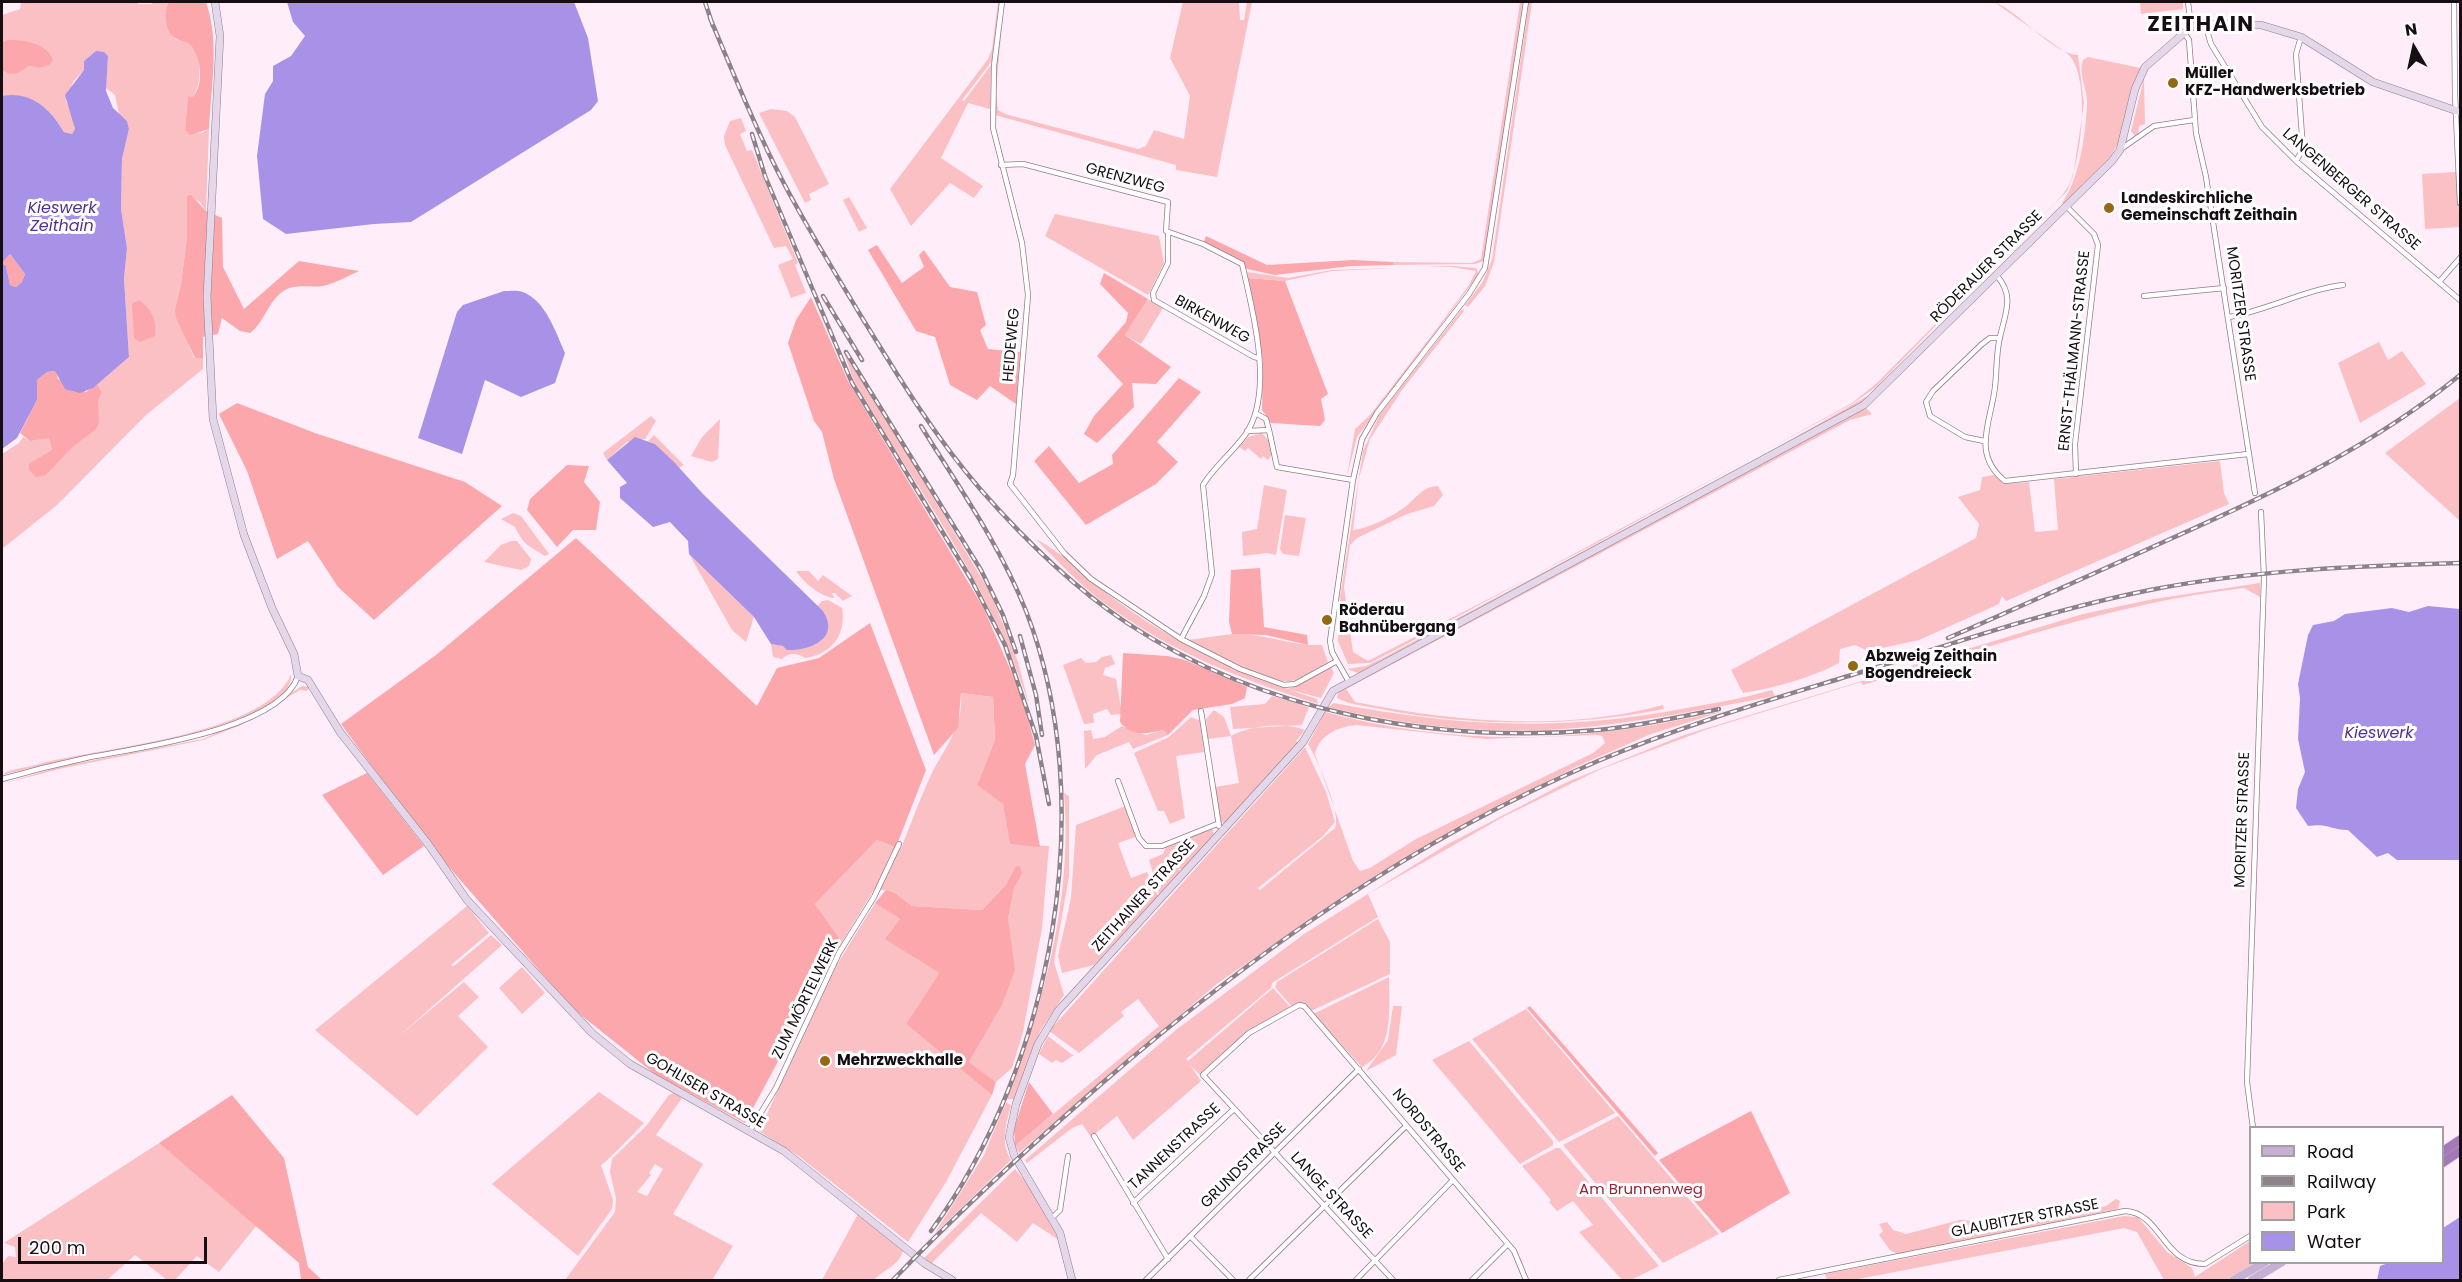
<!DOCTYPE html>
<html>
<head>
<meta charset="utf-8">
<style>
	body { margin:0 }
	#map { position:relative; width:2462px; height:1282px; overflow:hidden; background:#ffeefa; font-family:Poppins,sans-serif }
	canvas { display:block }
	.frame { position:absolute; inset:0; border:3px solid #150e13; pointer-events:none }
	.legend { position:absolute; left:2249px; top:1126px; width:195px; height:138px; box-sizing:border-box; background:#fff; border:2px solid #a19fa1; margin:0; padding:8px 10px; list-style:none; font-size:18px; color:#150e13 }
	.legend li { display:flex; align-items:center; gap:12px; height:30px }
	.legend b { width:30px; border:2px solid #a19fa1 }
	.north { position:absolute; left:2384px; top:18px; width:60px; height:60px; -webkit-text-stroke:4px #fff; paint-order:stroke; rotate:351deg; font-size:16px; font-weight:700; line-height:24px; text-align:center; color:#150e13 }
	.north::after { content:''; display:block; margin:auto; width:21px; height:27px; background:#150e13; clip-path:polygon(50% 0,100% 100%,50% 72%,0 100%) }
	.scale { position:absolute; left:18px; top:1237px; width:189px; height:27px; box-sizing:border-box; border:3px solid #150e13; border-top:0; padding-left:8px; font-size:18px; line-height:21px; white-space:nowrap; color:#150e13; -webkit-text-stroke:4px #fff; paint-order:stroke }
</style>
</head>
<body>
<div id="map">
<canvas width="2462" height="1282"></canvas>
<div class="frame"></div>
<ul class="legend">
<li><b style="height:8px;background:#c8afd4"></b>Road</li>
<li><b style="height:8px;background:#8d818a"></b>Railway</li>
<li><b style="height:16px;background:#fac0c3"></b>Park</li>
<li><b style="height:16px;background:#a792e8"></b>Water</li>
</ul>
<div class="north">N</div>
<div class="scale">200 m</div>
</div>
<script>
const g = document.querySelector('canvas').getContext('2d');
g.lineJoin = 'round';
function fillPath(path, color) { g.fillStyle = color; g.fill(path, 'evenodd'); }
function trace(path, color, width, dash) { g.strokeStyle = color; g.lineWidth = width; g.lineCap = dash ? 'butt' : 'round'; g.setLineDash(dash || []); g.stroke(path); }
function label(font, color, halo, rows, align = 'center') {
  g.font = font + ' Poppins,sans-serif'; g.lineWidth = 6; g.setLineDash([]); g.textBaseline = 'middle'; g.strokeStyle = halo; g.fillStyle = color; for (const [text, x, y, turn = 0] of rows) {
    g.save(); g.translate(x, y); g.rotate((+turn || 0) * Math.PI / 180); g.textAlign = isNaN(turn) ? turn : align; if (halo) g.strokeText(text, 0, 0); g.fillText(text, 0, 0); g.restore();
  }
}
const green = new Path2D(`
	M21,2H138V4H152L153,2H169L175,39C179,40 185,41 189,43C202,52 202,85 193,97L188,96L185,130L202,133L209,129L206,211L200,202L187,196V237L181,284L175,309L194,358H203V369L146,415L57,505L2,549V454L19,443L23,437L30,441L49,437L52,450L46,475L73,447L94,431L98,400L102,393L97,384L129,357L124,279L127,248L121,209L122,159L129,129L127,121L119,114L115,95L106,88L108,56L90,57L84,61V70L73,82L66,101L72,113L75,129L72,134L64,132C51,108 30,92 2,96V70L6,73L21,71L29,66L39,68L7,40L2,42V15L20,9Z
	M998,2H999L992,61L962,100L964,101L991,65L990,109L968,103L941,158L983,186L974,198L950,183L911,226L890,189L988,59L992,49Z
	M1004,2L996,91L998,110L1005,114L1138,149L1146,146L1154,130L1184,139L1190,96L1170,58L1183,2H1239L1240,20H1244L1247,2H1252L1217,177L1176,170V165L995,115L996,67Z
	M1520,2H1523L1484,261L1475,264L1393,265V262L1472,263L1481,259Z
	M1529,2H1532L1494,262L1485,286L1468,307L1465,305L1482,283L1492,260Z
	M1994,2C2021,12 2050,53 2078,55L2084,103L2073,176L2067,191L1876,387L1852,404L1416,639L1370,663L1348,664L1338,641L1340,597L1363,451L1380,414L1462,309L1464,311L1402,390L1370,439L1359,478L1353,530C1369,528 1389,518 1402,509C1415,501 1421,486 1438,486L1443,495L1434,506L1407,514L1357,538L1350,545L1344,587L1353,652L1368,661L1597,543L1852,403L1877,383L2057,201C2063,194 2069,187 2072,177C2082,151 2090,75 2068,54Z
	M2140,2H2183V9L2141,14Z
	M2088,57L2141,68C2129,90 2129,113 2121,136C2111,164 2085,184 2064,205L2062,203C2080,178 2086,132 2087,102C2087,87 2078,75 2083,60Z
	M2144,78L2145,124L2139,126L2138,134L2135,136L2131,131Z
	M771,109L787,111L795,117L829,184L809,194L811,200L805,203L759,113Z
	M741,118L746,131L740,134L747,151L752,150L798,263L795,265L806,293L791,298L778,265L793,259L786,246L774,248L725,145L724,136L730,121Z
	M2456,172L2460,227L2425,229L2422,174Z
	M849,197L867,228L859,232L843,200Z
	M1055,214L1159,236L1164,263L1148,295L1045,236Z
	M1452,266L1476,268L1479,274L1357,437L1347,476L1355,429L1370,415L1435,331L1469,285L1476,271L1451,267H1418L1332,271L1285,281L1248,278L1247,272L1288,278L1332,270Z
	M1148,299L1163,308L1141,344L1125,335Z
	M2379,342L2388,360L2402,351L2426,384L2360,423L2338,363Z
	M844,353L867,386L991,594L1018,662L1029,705C996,600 928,502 869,409L854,382Z
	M1869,395L1862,403L1358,673L1347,669L1366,666L1381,659L1775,449Z
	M2460,398V521L2385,453Z
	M1866,408L1872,414L1850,420L1346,689L1355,702C1454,722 1565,732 1663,705L1664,709C1572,727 1473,727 1381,709C1367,706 1349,705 1337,698L1339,691Z
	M651,416L656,421L645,439L627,442L607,460L603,453Z
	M720,419L718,459L712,462L691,456L702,437Z
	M1262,433L1272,444L1273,453L1268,460L1263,456L1261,459L1248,448L1245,451L1239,447L1248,437Z
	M654,435L684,465L679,468L655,444L648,441Z
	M2220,461L2224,493L2229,504L2006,601L2002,596L1999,604L1919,640L1868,651L1855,645L1840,649L1839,663C1811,678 1774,688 1743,693L1731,670L1976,538L1979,524L1958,497L1980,490L1982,477L1994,475L2004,484L2029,482L2035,532L2058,530L2054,479Z
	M1264,485L1287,490L1276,555L1267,553L1243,556L1242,532L1257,529Z
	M513,513L521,516L549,554L545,556C527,545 524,545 515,527L501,519Z
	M1285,515L1306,518L1299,556L1283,554L1280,549Z
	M1036,539C1068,556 1094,585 1124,606C1183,648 1249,677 1317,699L1318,704C1243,680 1171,652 1107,605C1081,586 1058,562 1036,539Z
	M511,541H517L531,559L529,566L521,570L484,562L501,545Z
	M689,554L754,617L746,642L732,630Z
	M796,571H809L818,581L823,575L852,596L843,601L835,593H832L834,598C821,597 803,582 796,571Z
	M2260,583V597L2244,588C2113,603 1989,648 1863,685L1861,682L1708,729L1601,769L1503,817L1368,894L1378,917L1272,983L1271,988L1186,1059L1188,1061L1273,988L1290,1007L1248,1032L1200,1075L1190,1065L1201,1081L1133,1140L1117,1116L1091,1137L1082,1124L1072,1128L1027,1163L1025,1160L1177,1029L1304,934L1446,845L1567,782L1684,735L2083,614L2154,599Z
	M828,600L842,608C847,634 831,655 805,658C797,653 790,652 782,659L773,657L771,644L783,646L823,611L817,606L822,601Z
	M1232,634C1263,633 1291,646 1322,645L1328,662C1317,668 1304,679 1291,681C1271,685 1207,651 1188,640Z
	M1111,655L1115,664L1105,668L1103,675L1116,679L1122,714L1111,715L1107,709L1093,714L1094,723L1084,724L1063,665L1081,658L1086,663L1096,662L1102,657Z
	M1331,667L1334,673L1321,698L1287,689L1297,686Z
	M291,674C297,724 104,752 69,759C46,764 24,770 2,775C8,769 25,768 35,765C94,748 267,736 291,674Z
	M302,686L309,687L307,691L300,690L241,725L203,740L59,769L2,784L58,767L203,739L259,714Z
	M1772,690L1775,696C1705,709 1634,724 1563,729C1485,735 1404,725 1328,707L1334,703C1458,727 1562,732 1687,708C1715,703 1744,698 1772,690Z
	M961,693L993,697L995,740L977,785L1003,803L1010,844L1049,846L1042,928L1023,1032L1012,1068L996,1082L969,1062L1001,1007L1008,919L1014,888L1022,874L1015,867L1006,885L982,910L912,906L895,893L875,888L842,942L815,904L877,840L901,848C911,824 920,798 931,775C945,747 964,726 961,693Z
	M1272,696L1309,707L1302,725L1233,729L1230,707L1265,704Z
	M1214,710L1224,717L1231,736C1251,725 1284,722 1305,730L1296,741L1298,743L1226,822L1221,823L1215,787L1239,783L1231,736L1208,739L1206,719Z
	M1724,711L1651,734L1578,766L1502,804L1374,876L1218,983L1019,1153L1015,1146L1159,1026L1138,999L1121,1012L1124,1016L1079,1053L1049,1031L1305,747L1326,792L1335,822L1322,837L1258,888L1260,890L1335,828C1342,814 1317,759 1308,744L1325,712C1410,735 1505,743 1593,733C1637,729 1680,720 1724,711ZM1356,725L1486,739L1597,735L1602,736L1605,743L1593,753L1416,839L1370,868L1360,871L1353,861L1315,754C1319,735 1338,727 1356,725Z
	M1191,717L1200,721L1204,752L1176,756L1185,818L1170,824L1164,811H1158L1134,753L1169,737Z
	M1122,726L1146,735L1163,730L1168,735L1133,749L1129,742L1097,755L1085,769L1084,731L1091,730L1093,739L1105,737Z
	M1064,793L1069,796V876L1054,962L1064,995L1040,1031L1014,1099H1007C1044,1004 1073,895 1064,793Z
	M1126,806L1135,834V837L1118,843L1131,878L1147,872L1158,896L1094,965L1062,973L1058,956L1071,898L1076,825Z
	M1212,828L1214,835L1183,869H1178L1180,871L1159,894L1149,860L1163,854L1166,847Z
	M875,903L900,919L886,939L939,973L906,1024L992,1095L946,1182L908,1242L800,1157L759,1131L836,966Z
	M467,906L489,933L451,965L454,966L491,935L502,945L399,1036L464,982L479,997L458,1016L488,1047L417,1116L315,1030Z
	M1378,919L1390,942V974L1311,1011L1300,1002L1292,1007L1275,987L1277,982Z
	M522,967L545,993L522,1014L499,988Z
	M1389,977C1389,1008 1395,1050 1362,1067L1313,1014Z
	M1393,1006H1402L1396,1055L1366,1071L1388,1040Z
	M1526,1009L1615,1113L1559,1142L1472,1039Z
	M1048,1036L1071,1054L1074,1055L1062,1063L1056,1060L1052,1063L1039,1054Z
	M1469,1041L1553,1141V1145L1520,1164L1432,1060Z
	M599,1092L644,1123C638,1129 605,1164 601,1165L613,1200L612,1209L578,1256L492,1184Z
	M674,1093L682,1098L656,1135L703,1164L673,1214L733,1246L712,1280H565L615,1212L616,1198L610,1172L612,1159L647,1125L669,1095ZM655,1164L663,1169L647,1196L637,1192L651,1175L649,1173Z
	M1006,1102L1011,1105C1006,1125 1000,1141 1011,1160L935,1233L984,1155Z
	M1618,1116L1719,1234L1663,1263L1563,1145Z
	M159,1143L257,1225L219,1272L197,1256L175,1280H167L135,1255L107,1280H2V1264L8,1256L16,1257L15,1247L4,1243Z
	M1556,1148H1560L1659,1266L1631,1280H1622L1579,1232L1593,1225L1573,1201L1557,1211L1549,1202L1551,1200L1522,1166Z
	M1015,1169L1029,1186L1059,1240L1033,1223L1017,1242L981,1213L932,1263L924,1258Z
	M2116,1199L2120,1201L2118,1209L1897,1254L1890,1250L1879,1235L1883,1231L1879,1224L1887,1222L1893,1230L1906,1234L1960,1220L2017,1223L2106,1206Z
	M858,1214L903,1251C898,1267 885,1268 874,1280H822Z
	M2124,1216L2138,1217L2167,1252L2192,1268L2195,1277L2250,1241V1262L2258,1263L2228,1280H2164L2137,1232L2124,1228L1853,1280H1827L1825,1274Z`);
const forest = new Path2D(`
	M169,2H206C220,43 211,86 209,129L190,135L185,130L188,96L193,97C204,84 201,62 193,48C189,41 182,42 177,39C164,33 164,12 169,2Z
	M7,40C23,40 46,42 53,60L49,65L39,68L29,66C20,72 11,78 2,70V42Z
	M191,195L206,211L222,218L223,267L244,309L299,261L359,271C348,276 336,283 323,286C309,288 294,283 282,292C267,303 265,322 250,333L240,331L222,318L218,334L203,337V358H195L176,318L175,309L181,284L187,237V196Z
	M1206,236L1267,265L1353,260L1393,262V265L1351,266L1275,275L1247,269L1239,259L1204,242Z
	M877,245L902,283L924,267L919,255L924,250L950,287L977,292L986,325L980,330L988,349L1020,352L1016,404L990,386L977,400L950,385L935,337L916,331L868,250Z
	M10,254L25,274L22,282L16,287L10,285L6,266L2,263Z
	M1104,273L1148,299L1125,335L1171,367L1156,384L1132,383L1134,407L1097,443L1084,434L1094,416L1123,384L1097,356L1126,322L1128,313L1100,284Z
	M1248,278L1285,281L1328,394L1321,399L1325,420L1320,426L1271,423L1262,410L1263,361Z
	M811,297L848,381L983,607L1021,694L1035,745L1025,764L1040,847L1010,844L1003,804L977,785L995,740L993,697L961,693L958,728L934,755L834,479L822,432L814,421L788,343L796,320Z
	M139,300C152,309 157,320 155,336L140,342L134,338L132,304Z
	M56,371L58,379L86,392L97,384L102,393L98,400L99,424L94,431L73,447L46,475L36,477L29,470V464L52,450L49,438L30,441L20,433L37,400V380L47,372Z
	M1179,378L1201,392L1157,442L1178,462L1156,484L1086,525L1034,461L1049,446L1079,483L1113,464L1112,455Z
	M237,403L315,433L465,482L502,506L374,620L338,587L308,541L277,559L247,471L219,414Z
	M567,465L589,466L584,482L600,502L596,530H573L557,547L527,510L530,499Z
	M576,538L757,706L777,668L819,658L870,623L926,770L896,847L877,840L815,904L842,942L745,1123L655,1074L572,1008L428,843L341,724L436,655Z
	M1260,568L1264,627L1307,635L1308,645L1266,635L1232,634L1229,622L1231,570Z
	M1123,653L1167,656L1185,660L1247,687L1245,698L1232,704L1193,710L1168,735L1163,730C1146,734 1132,737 1120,722Z
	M367,773L424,846L383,875L322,795Z
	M1020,866L1022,874L1014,888L1008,919L1015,970L1001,1007L969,1062L996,1082L992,1095L906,1024L939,973L885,939L900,919L875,903L886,890L895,893L912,906L982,910L1006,885L1015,867Z
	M1530,1006L1658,1153L1655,1156L1527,1008Z
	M1029,1082L1053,1114L1015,1146L1014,1129Z
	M232,1095L284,1158L308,1267L322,1280H301L299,1263L159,1143Z
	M1751,1111L1790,1193L1722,1233L1659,1160Z`);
const water = new Path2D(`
	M287,2H574L588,38L598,101L591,110L411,222L374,224L286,234L263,219L257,156L265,94L273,81V66L291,56L305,36L293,22Z
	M96,51L104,52L108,56L106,91L113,108L127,121L129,129L122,159L121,209L127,248L124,279L129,357L93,388L80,393L65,389L55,371L47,372L37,380V400L17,438L2,449V96C30,90 51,109 64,132L72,134L75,129L65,95L84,70V61ZM10,254L25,274L22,282L16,287L10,285L6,266L2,263Z
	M504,291C509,291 518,290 523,292C546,301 556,333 565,353L555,383L521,397L485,380L462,454L418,438L457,312L463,305Z
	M635,437L655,444L674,462L703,494L823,611C841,639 809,651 787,650L783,646L771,644L754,617L689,554L688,541L670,522L653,527L620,498V487L627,483L607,460Z
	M2428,606L2460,609V860H2397L2388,853L2377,857L2348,830C2330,830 2330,823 2308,826L2296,808L2298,789L2305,772L2298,739L2300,698L2298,684L2308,635L2313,625L2334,621L2345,614L2392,608L2409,612Z
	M2460,1217V1280H2377L2380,1266L2388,1263L2442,1262L2443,1228Z`);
const street = new Path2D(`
	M1002,2L994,66L993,128L1022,243L1028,295L1013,475L1010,484L1064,553L1091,579L1181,639L1240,669L1284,685L1295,684L1337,661
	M2188,2L2191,27
	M2454,2L2455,95L2460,203
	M2205,24L2211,44L2262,127L2296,161L2460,300
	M2184,33L2189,40L2196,133L2206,177L2255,493
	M2121,149L2154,126L2194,120
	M2296,161L2303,149L2296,54L2301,37
	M1001,165L1023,164L1168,202L1166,231L1203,244L1242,264C1253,311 1275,394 1245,435C1232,453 1214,467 1203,485L1212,574L1204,596L1181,639
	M2067,207L2094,234L2098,245L2075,444L2076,474
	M1168,233V263L1153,293L1154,300L1254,357L1259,358
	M1997,276C2015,296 2005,314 2000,337C1996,353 1997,370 1995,387C1991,422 1971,454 2005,481L2248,454
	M2439,282L2460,258
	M2144,296L2224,288
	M2229,317C2268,310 2304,290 2343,285
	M1257,414L1266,419L1269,430
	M1247,431L1269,430L1277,467L1353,480
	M1984,441L1965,437L1930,416L1926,402L1933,391L1982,344L1990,338H2000
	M1349,682L1332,652L1330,641L1353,480L1362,439L1377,413L1469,294L1485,268L1526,2
	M1201,711L1219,826
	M2,779C30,771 58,764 86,758C136,748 280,730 298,676
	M1118,781L1139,838L1146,846H1162L1217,824
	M2253,1128L2247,1082L2264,578L2261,512
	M749,1132L776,1088L839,953L874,897L899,844
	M1094,1136L1168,1259
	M1133,1203L1234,1109
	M1052,1218L1060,1210L1068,1156
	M1190,1236L1233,1280
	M1146,1280L1359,1069
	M1249,1280L1406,1126
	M1356,1280L1453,1180
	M1393,1280L1203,1075L1249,1033L1299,1005L1304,1006L1514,1251L1526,1280
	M1472,1280L1508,1244
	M1779,1280L2125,1211C2162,1213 2162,1264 2205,1264L2250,1236`);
const secondary = new Path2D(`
	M215,2L220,36L207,297L213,419L244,535L272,608L294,654L298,676L308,680L340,732L428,844L467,900L592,1033L630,1064L784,1151L924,1263L952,1280
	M1072,1280L1060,1233L1014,1155L1009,1137L1016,1104L1038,1044L1058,1011L1303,742L1333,691L1864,405L2112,161L2120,150L2135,89L2145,67L2191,27L2205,24L2261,25L2301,37L2373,82L2460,112`);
const primary = new Path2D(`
	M2234,1280L2265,1262
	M2252,1280L2282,1262`);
const highway = new Path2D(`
	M2442,1152L2460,1140
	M2442,1163L2460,1151`);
const rail = new Path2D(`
	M705,2L713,26
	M710,18C732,70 753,123 779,174C804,223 833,269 861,316C898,376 934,436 981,490C1024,539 1073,587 1127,623C1264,713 1436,744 1598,730C1639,726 1679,717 1719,709
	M752,134L765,176L852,383L971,579L1005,645L1036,736L1049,804
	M823,296L862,360
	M846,352L981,570L1003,615L1016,652
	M921,426C958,486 1000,545 1026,611C1101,804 1052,1067 931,1231
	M1020,636L1036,695L1042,735
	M1948,638C2022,606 2095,573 2168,540C2271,494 2372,447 2460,375
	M893,1280C959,1211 1028,1148 1100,1085C1250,955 1414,839 1598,761C1685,724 1777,698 1868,670C1961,641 2054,609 2150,590C2252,570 2357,566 2460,563`);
const markers = [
	[2173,83,6,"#956816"],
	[2109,208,6,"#956816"],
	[1327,620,6,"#956816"],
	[1853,666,6,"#956816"],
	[825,1061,6,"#956816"]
];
const poiNames = [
	["Müller",2185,74],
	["KFZ-Handwerksbetrieb",2185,91],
	["Landeskirchliche",2121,199],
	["Gemeinschaft Zeithain",2121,216],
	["Röderau",1339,611],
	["Bahnübergang",1339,628],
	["Abzweig Zeithain",1865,657],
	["Bogendreieck",1865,674],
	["Mehrzweckhalle",837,1061]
];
const streetNames = [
	["GRENZWEG",1125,179,15],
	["LANGENBERGER STRASSE",2351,190,41],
	["RÖDERAUER STRASSE",1987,267,-45],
	["MORITZER STRASSE",2240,314,82],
	["BIRKENWEG",1212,320,29],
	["HEIDEWEG",1012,345,-85],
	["ERNST-THÄLMANN-STRASSE",2075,351,-84],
	["MORITZER STRASSE",2243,820,-88],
	["ZEITHAINER STRASSE",1144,896,-48],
	["ZUM MÖRTELWERK",806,999,-64],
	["GOHLISER STRASSE",705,1091,30],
	["NORDSTRASSE",1428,1131,50],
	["TANNENSTRASSE",1175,1147,-43],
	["GRUNDSTRASSE",1244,1166,-45],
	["LANGE STRASSE",1331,1196,47],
	["GLAUBITZER STRASSE",2025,1219,-11]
];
const parkNames = [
	["Am Brunnenweg",1641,1190]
];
const waterNames = [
	["Kieswerk",62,209],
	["Zeithain",62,227],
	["Kieswerk",2379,734]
];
const districtNames = [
	["ZEITHAIN",2201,26]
];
fillPath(green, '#fac0c3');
fillPath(forest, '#fba7ac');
fillPath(water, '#a792e8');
trace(street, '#907d8b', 6);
trace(secondary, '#907d8b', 8);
trace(primary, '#dad8d9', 9);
trace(highway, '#dad8d9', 10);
trace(street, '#fff', 4.5);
trace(secondary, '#e4d7ea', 7);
trace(primary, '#c8afd4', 8);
trace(highway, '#a479b8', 9);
trace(rail, '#8d818a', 4.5);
trace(rail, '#fff', 2, [7]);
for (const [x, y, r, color] of markers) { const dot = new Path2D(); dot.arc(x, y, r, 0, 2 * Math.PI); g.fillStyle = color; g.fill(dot); trace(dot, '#fff', 2); }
label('bold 15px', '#150e13', '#fff', poiNames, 'left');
label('15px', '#150e13', '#fff', streetNames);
label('15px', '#9a233a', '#fff', parkNames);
label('italic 16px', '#523093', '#fff', waterNames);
g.letterSpacing = '1.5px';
label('bold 21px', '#150e13', '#fff', districtNames);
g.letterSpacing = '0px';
</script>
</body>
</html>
